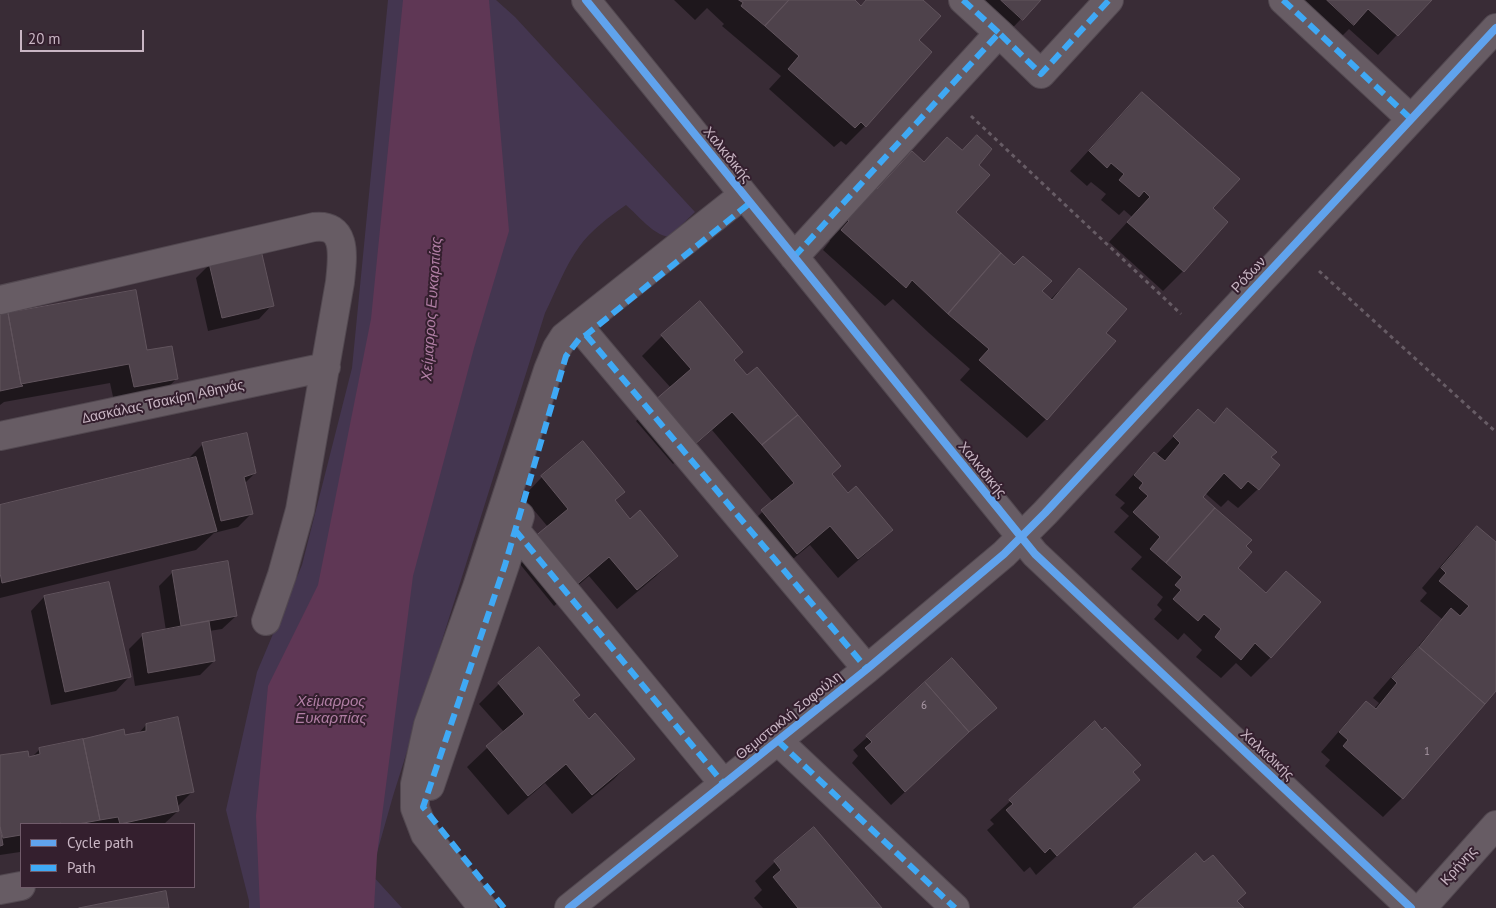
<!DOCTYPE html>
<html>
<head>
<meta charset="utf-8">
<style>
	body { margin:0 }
	#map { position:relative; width:1496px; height:908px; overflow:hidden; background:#392c36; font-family:"PT Sans",sans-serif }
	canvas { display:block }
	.legend { position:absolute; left:20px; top:823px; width:175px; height:65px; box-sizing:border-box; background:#341f2e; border:1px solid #705b6a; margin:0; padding:6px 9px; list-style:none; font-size:15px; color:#c9b6c4 }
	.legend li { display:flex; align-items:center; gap:10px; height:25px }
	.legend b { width:25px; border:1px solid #705b6a }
	.scale { position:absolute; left:20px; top:30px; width:124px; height:22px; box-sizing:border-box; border:2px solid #c9b6c4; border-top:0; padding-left:6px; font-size:15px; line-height:18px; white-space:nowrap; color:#c9b6c4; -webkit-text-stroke:4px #341f2e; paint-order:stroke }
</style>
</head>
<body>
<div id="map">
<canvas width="1496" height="908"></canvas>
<ul class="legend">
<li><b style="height:6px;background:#60a3ed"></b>Cycle path</li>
<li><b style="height:6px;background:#3fa9f5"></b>Path</li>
</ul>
<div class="scale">20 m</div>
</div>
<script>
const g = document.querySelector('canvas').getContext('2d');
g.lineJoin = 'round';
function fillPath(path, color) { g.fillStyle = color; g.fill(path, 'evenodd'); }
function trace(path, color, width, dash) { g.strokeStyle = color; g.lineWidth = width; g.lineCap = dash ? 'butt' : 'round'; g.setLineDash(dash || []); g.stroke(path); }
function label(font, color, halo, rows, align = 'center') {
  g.font = font + ' "PT Sans",sans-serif'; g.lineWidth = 4; g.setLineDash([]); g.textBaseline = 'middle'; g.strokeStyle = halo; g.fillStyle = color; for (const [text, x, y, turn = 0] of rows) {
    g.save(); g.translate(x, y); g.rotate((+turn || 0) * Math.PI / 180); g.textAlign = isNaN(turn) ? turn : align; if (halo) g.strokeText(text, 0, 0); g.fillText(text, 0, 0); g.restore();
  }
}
const green = new Path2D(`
	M388,0H496L515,17L695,212L669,237C652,234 639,216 626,205C609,217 591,230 579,247C565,266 556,291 545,313L393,796L371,874L402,908H249V901L226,810L257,672L302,565L352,368Z`);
const water = new Path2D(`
	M403,0H489L509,231L474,348L413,576L377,855L374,908H260L256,816L268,686L318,585L371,319Z`);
const shadow = new Path2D(`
	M674,0H854L860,7L866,0H921L918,40L865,126L846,145L841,141L834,147L769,89L781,76L722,26L724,24L707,8L695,20Z
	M960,0H1039L1002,39Z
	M1286,0H1430L1378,55L1349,29L1334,44Z
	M1142,93L1211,208L1226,222L1183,271L1163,291L1109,242L1132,217L1124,210L1119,215L1101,200L1106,194L1091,182L1087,186L1070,171L1123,113Z
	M912,152L924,163L977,165L955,213L1050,300L1079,270L1104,333L1046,419L1027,438L960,380L970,369L929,333L893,299L885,306L823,250L830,241L824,236L876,190Z
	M210,264L272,305L259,319L208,331L196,278Z
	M700,303L733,360L847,495L891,530L871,549L838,578L810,545L777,572L742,531L773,502L712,430L673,464L636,421L671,388L642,356L662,336Z
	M0,317L146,352L177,378L158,398L115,406L110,383L4,402L0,405Z
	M1198,411L1213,424L1270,457L1258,489L1238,508L1228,500L1221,507L1205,493L1201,498L1244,546L1236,569L1271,657L1251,677L1236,663L1221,678L1196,657L1202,650L1184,633L1178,640L1154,619L1162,610L1157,605L1163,597L1131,569L1142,557L1114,532L1129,516L1120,508L1125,503L1115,495L1135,473L1154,453L1156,455Z
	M583,443L623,492L614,501L630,520L676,556L656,576L617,609L589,576L554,606L515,558L548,527L523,497L542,477Z
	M203,444L255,473L245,483L252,513L238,527L214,533L196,550L0,598V506L190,460L189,458Z
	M1477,527L1496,544V689L1402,798L1383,817L1325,766L1330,760L1321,752L1347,722L1367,702L1374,709L1379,703L1373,698L1442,619L1420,601L1427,593L1422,588L1457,547Z
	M173,572L236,616L222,629L209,631L214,661L200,675L135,686L129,649L143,635L166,631L159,586Z
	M44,597L129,677L116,691L51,705L31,611Z
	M539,649L572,701L589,721L633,759L614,779L572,814L545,783L508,815L467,767L504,732L479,704L499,684Z
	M952,660L995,708L891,805L852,763L858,756L853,750Z
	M1094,723L1139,780L1036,875L1030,867L1024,872L987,830L994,824L990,820Z
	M146,725L193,791L177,807L178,811L164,824H21V850L20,852L0,855V757L28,759L31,758L40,749L138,734Z
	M775,862L881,908H763L754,898L762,890L755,881Z`);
const building = new Path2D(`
	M739,0H789L765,26L741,6L743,3Z
	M789,0H855L861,6L866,0H923L941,16L919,40L932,52L866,127L861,122L855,128L788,69L799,56L765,26Z
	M1001,0H1041L1023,20Z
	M1327,0H1432L1398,36L1368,9L1354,25Z
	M1142,92L1240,179L1213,208L1228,222L1184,272L1127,222L1150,197L1144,191L1139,197L1119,180L1124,174L1111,163L1107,168L1089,151Z
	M977,135L992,149L979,165L990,175L956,212L1001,253L948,314L912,280L906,288L841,230L849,221L842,216L871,184L877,189L912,151L924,162L947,137L962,150Z
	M261,250L274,306L222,318L209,263Z
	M1001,253L1014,265L1023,256L1052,281L1042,291L1052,300L1079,268L1127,309L1106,333L1116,341L1047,420L979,360L989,349L948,314Z
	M136,290L147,350L172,346L178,379L134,387L129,364L21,384L8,313Z
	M700,301L743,352L734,360L747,375L757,367L798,415L762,445L732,412L693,446L654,401L691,369L661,335Z
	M8,313L21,384L23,386L0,391V315Z
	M1227,408L1277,452L1271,457L1280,465L1259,490L1248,481L1241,489L1224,473L1203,497L1215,508L1166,563L1150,549L1160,537L1133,512L1148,496L1139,488L1143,483L1134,475L1154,452L1165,461L1180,443L1173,436L1198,409L1214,423Z
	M798,415L841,466L832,474L848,493L856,486L893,530L858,559L830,526L797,554L761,510L794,483L762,445Z
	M247,433L256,473L244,477L253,514L221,521L202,443Z
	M583,441L625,492L615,500L630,519L640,510L678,556L637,590L609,557L574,587L533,538L568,509L541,476Z
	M196,457L217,531L2,583L0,573V505Z
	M1215,508L1252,540L1246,546L1252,552L1238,568L1266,593L1286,571L1321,602L1271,658L1255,643L1241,660L1215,637L1221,629L1204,614L1198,621L1173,599L1181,590L1175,585L1182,577L1166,563Z
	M1477,526L1496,542V691L1485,704L1419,647L1451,608L1460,616L1469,606L1439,581L1446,573L1441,568Z
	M228,561L237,616L181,626L172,571Z
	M109,582L131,677L65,692L44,596Z
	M209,621L215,661L148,673L142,634Z
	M539,647L580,695L573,700L589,719L595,713L635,759L592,795L566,764L528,796L486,746L524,714L498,683Z
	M1419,647L1485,704L1403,799L1343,746L1348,740L1339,732L1366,701L1376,709L1397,683L1392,678Z
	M952,658L997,708L969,732L925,682Z
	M925,682L969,732L905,792L865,748L872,742L866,736Z
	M178,717L194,792L176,796L179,811L120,824L118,817L100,820L83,739L124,729L125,735L146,731V724Z
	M1095,721L1102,730L1105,727L1141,765L1133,772L1140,780L1057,856L1050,848L1045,853L1006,810L1013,804L1009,800Z
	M83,739L100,820L78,824H61V823L56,824H21V835L3,838L0,827V755L28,751L29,757L40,754L39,748Z
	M0,827L3,845L0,846Z
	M814,827L882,908H798L773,877L781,870L774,861Z
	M1196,853L1204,862L1213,855L1246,893L1237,901L1244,908H1133Z
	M166,891L169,908H79Z`);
const path = new Path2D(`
	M971,116L1181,314
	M1319,271L1496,432`);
const minor = new Path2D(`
	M586,0L1035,554L1411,908
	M963,0L999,33
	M1283,0L1411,119
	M794,257L999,33L1041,74L1109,0
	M0,300L314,227C349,223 342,260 340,282L300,510L282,575L266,621
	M586,335L867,669
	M0,436L326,367
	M515,530L724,784
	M778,741L955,908
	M430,786L505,565L520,516
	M0,890L21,886
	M483,908L425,834L415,808V784L428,725L477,587L548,370L557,348L564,337L743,195
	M569,908L867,669L1004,554L1045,513L1496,28
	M1422,908L1496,825`);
const quiet = new Path2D(`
	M963,0L999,33
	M1283,0L1411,119
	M794,257L999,33L1041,74L1109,0
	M586,335L867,669
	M515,530L724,784
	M778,741L955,908
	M504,908L423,807L505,565L566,356L579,339L586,335L750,203`);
const cycleway = new Path2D(`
	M586,0L1035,554L1411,908
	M569,908L867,669L1004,554L1045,513L1496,28`);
const numberNames = [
	["6",924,706],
	["1",1427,752]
];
const streetNames = [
	["Χαλκιδικής",727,155,51],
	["Ρόδων",1249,275,-47],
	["Δασκάλας Τσακίρη Αθηνάς",163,402,-12],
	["Χαλκιδικής",982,470,51],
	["Θεμιστοκλή Σοφούλη",789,716,-39],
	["Χαλκιδικής",1267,755,43],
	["Κρήνης",1459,866,-48]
];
const waterNames = [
	["Χείμαρρος Ευκαρπίας",432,309,-86],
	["Χείμαρρος",331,702],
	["Ευκαρπίας",331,719]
];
fillPath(green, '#443650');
fillPath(water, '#5f3755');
fillPath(shadow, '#0007');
fillPath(building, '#4e424b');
trace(building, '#61545d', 1);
trace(minor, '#524850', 30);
trace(path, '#675c65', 3, [4, 4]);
trace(minor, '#675c64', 28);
trace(quiet, '#3fa9f5', 6, [12, 6]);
trace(cycleway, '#60a3ed', 8);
label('11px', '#aa99a6', null, numberNames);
label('14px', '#c9b6c4', '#341f2e', streetNames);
label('italic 15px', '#b07ea4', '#341f2e', waterNames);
</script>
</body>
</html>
